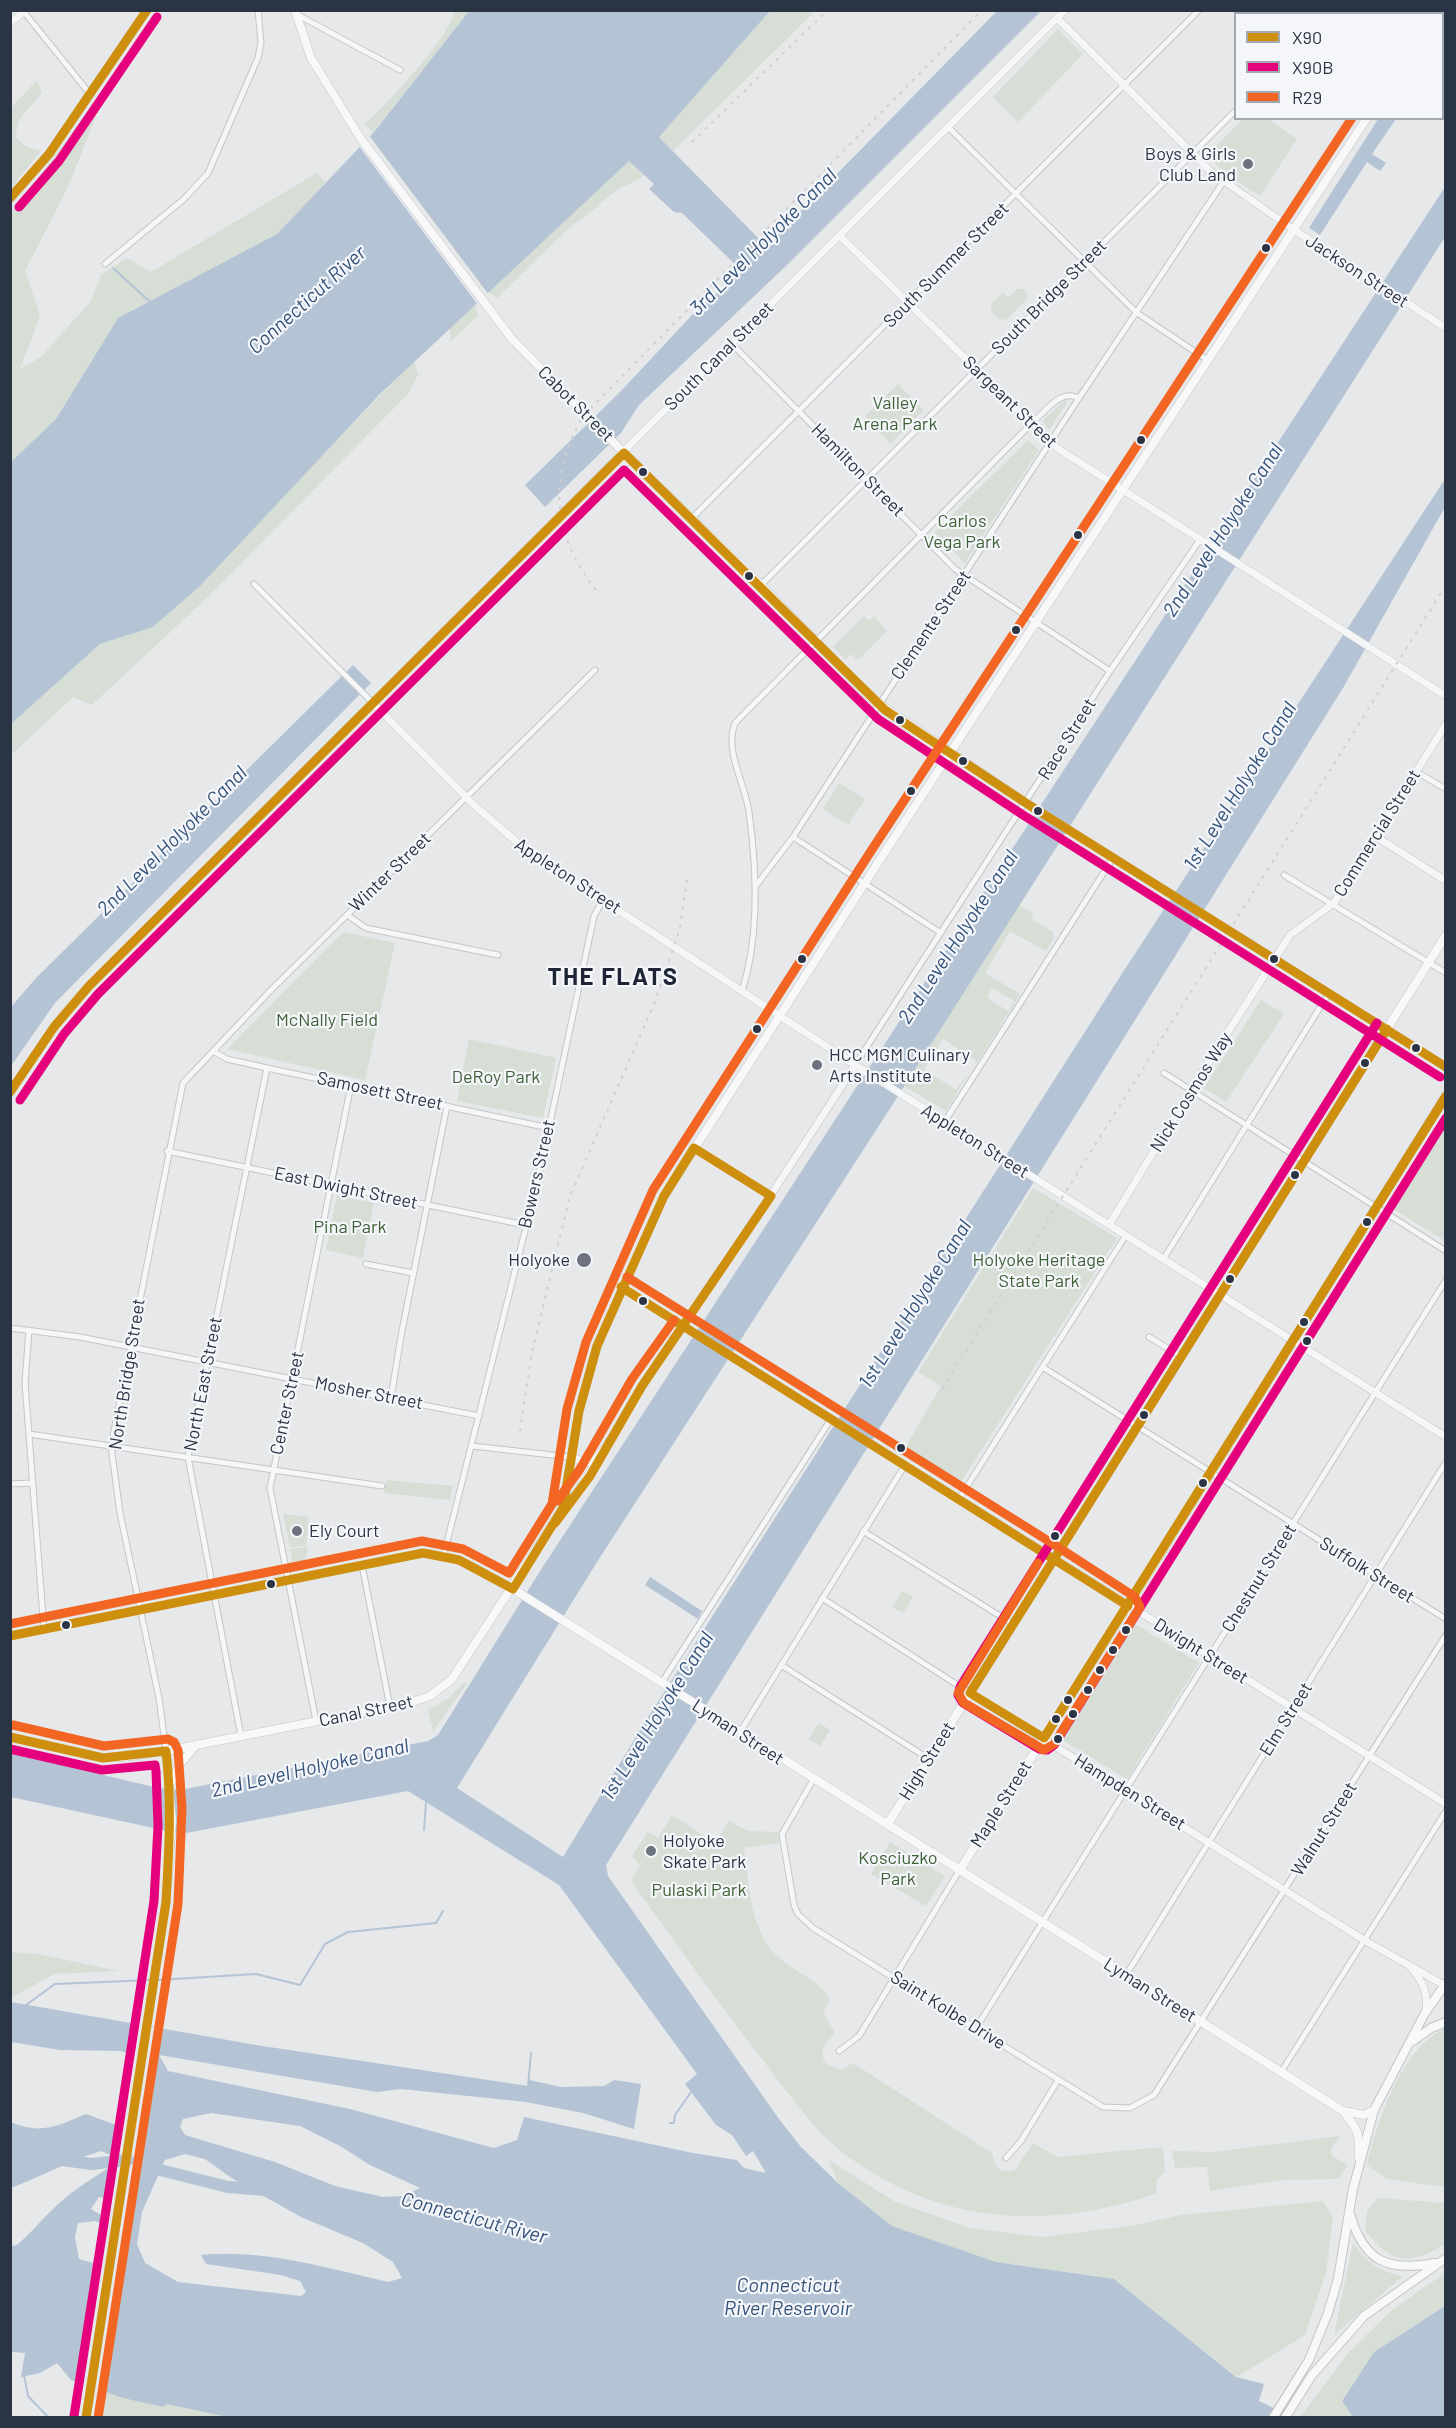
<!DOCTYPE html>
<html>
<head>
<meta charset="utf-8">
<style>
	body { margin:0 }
	#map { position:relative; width:1456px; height:2428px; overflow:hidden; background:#e6e8ea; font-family:Barlow,sans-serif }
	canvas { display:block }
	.frame { position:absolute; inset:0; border:12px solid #2b3445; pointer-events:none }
	.legend { position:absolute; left:1234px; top:12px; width:210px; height:108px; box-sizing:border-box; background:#f4f6f9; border:2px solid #a4a8b1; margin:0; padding:8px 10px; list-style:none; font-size:18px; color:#2b3445 }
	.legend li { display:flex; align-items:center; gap:12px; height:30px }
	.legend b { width:30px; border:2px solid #a4a8b1 }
</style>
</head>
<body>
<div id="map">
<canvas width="1456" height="2428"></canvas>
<div class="frame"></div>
<ul class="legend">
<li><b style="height:8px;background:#ce8f0e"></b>X90</li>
<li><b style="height:8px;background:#e5007d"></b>X90B</li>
<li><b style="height:8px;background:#f26522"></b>R29</li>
</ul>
</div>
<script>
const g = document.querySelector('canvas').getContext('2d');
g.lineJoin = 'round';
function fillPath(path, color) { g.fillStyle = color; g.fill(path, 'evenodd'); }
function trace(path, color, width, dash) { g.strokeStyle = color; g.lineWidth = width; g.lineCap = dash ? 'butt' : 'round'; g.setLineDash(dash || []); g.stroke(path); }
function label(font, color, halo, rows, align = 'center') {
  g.font = font + ' Barlow,sans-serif'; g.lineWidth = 4.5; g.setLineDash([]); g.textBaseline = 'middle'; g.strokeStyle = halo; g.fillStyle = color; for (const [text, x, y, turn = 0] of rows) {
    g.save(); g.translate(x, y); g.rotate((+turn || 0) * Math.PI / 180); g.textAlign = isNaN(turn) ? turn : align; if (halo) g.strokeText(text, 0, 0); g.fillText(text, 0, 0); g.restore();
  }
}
const green = new Path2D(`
	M454,11H469L373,132L365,125C387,102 449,40 454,11Z
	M770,11H815L673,151L659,137Z
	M1058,29L1083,54L1018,122L993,97Z
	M37,80L42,93L19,120L15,137L27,147L41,151L11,188V108Z
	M89,109L96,116L68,187L25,271L40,316L20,369L41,357L91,301L101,275L127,258L151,272L317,173L326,182L277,234L118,318L56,419L11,462V212L23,199Z
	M1243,119H1268L1297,139L1260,196L1226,174L1207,155Z
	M629,160L644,175C633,184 629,183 619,189C601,200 591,216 572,225L497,298L488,291Z
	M1017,289H1024L1028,298L1006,320L998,319L991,311L992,303L1003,293L1008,298Z
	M474,305L479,315L451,341L449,328Z
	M414,361L418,375L408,394L210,595L92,705L73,697L11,755V724L100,644L153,627Z
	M898,384L924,410L890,444L865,416Z
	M1067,398V403L1049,430L1042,421Z
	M1028,440L1039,450L965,563L934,533Z
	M864,616L869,621L874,616L887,631L858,660L850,654L846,660L833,647Z
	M839,783L865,799L848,825L823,809Z
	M1019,905L1034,914L1031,919L1053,932L1054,938L1046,951L1010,931L985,973L1020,994L976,1064L975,1060L943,1039L924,1069L956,1090L970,1071L946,1111L904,1086ZM992,988L1014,1001L1008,1011L987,998Z
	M343,932L395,943L365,1080L227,1049Z
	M1261,1000L1284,1014L1226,1102L1204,1088Z
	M469,1039L556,1058L543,1118L457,1101Z
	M1445,1115V1241L1387,1205Z
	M1033,1188L1117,1238L957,1488L902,1453L941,1386L918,1372Z
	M337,1196L374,1203L363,1258L326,1250Z
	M387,1480L453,1486L450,1500L384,1493Z
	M283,1514L309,1517L306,1546L290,1547Z
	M308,1547L304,1570L295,1572L290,1549Z
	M902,1591L913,1597L903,1613L892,1607Z
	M1132,1622L1199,1663L1127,1779L1056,1736Z
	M464,1682L467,1684L433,1731L428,1710L449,1698Z
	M819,1723L830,1730L820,1746L809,1739Z
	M672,1815L715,1843L729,1821L748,1831L778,1832L779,1843L744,1848C750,1887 749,1936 784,1962C800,1974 821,1982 830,2000L823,2012L835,2033C825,2043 818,2050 826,2064L841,2070L853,2063L992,2153C995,2167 999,2174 1015,2170L1033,2143L1057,2157L1163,2147L1165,2172L1157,2179L1156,2194C1044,2231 936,2225 841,2151C808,2125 784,2086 758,2054C714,1997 673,1939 631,1881L640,1866L632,1856L648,1832L658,1838Z
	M890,1842L945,1876L926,1906L871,1874Z
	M11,1952L37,1954L119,1971L54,1974L11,1998Z
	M1445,2028V2187L1386,2179L1367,2165C1378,2120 1400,2050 1445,2028Z
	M1340,2136L1331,2148L1332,2156L1348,2165L1338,2179L1282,2180L1210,2191L1207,2167L1175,2168L1172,2151L1213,2152Z
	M829,2160L894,2201L970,2228L1041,2237L1130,2226L1182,2215L1323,2201L1333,2217L1326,2273L1305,2335L1237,2377L1114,2279L996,2262L892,2226L838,2183Z
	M1378,2198L1445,2203V2244C1410,2266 1391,2265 1365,2230L1367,2211Z
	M1353,2243C1367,2262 1379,2272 1403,2276L1334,2335Z
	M1445,2273V2306L1374,2352L1342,2400L1353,2417L1299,2418L1349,2352L1392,2310Z
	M107,2368L246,2418H99Z`);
const water = new Path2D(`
	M469,11H770L659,137L766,246L997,11H1041L786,266L639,405L621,433L545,507L525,485L621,391L692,315L742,271L682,213L674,212L649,189L654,184L629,161L380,394L200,586L153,627L100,644L11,724V462L56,419L118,318L277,234L374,132Z
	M1378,119H1396L1372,154L1386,163L1380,171L1367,162L1320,235L1309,228Z
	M1445,187V237L891,1107L597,1562L457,1788L563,1857L645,1722L1123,972L1445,479V507L1343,688L606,1865L608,1876L779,2119L801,2147L838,2183L892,2226L996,2262L1114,2279L1236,2377L1264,2384L1259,2401L1292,2417H228L167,2404L163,2407L123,2398L71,2380L57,2363L40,2373L21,2377L25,2353L11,2352L10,2245L15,2246C29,2236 37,2224 49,2213C67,2194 88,2181 110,2167L113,2156L101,2151C70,2160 41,2177 11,2188V2122C41,2135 57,2126 86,2114L116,2125L147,2115L152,2087L148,2062L121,2051L60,2050L11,2042V2002L256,2045L528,2086L529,2080L561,2087L604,2086L614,2080L641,2084L634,2129L583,2113L526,2102L401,2089L377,2092L159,2055L168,2071L350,2109L494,2148L517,2140L524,2117L693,2153L737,2160L744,2168L766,2173L753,2151L746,2156L732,2135L716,2125L685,2084L697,2074L559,1885L408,1791L181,1834L11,1797V1753L158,1788L180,1790L428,1741L438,1735L542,1568ZM211,2113L300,2126L340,2146L370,2165L420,2188L403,2196L383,2197L335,2186L275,2162L185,2135L180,2127L183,2119ZM185,2154L205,2159L233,2179L301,2217L363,2243L393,2262L402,2278L388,2282C326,2268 265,2249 201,2255L206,2264L281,2275L300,2281L306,2292L301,2296L178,2282L145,2263L137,2244L142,2212L165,2160ZM99,2197L127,2203L124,2219L109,2220L91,2209ZM95,2221L110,2226L125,2254V2262L117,2270L79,2259L75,2237L78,2223Z
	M353,665L371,683L55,1003L11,1066V1007L36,978Z
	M650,1577L702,1611L698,1619L645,1585Z
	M1445,2306V2417H1353L1342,2401L1374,2352Z`);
const pier = new Path2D(`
	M368,134L489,295L478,305L358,145Z
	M137,2024L156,2028L148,2083L145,2064L132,2059Z
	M144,2113L122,2254L106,2228L108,2216L122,2217L124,2205L110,2202L123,2120Z
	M121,2261L101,2394L82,2387L101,2262L116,2267Z`);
const stream = new Path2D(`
	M113,268L150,302
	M424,1830L426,1802
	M157,1980L256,1974L300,1985L325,1944L348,1932L436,1923L443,1911
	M26,2005L55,1984L151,1980
	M528,2086L531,2053
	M670,2123H674L675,2115L691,2092
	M24,2375L28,2396L49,2418`);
const river = new Path2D(`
	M56,2159L91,2164L128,2160
	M144,2166L228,2187L265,2190`);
const minor = new Path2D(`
	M24,12L90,94
	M296,14L400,70
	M948,127L1137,313L1209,361
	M105,264L184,199L208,173L258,58L261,43L258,10
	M731,343L955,569L1110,671
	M692,518L1199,10
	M254,584L373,703
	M761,585L1236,110
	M1415,771L1446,789
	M793,837L941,933
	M1284,875L1446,973
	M755,887L793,837L1079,398L1224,181
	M347,915L366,928L498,955
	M742,991C760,935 757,870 749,812C745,783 724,751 735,723L1036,419C1049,408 1061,389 1079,398
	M213,1051L227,1059L267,1068L549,1128
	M855,1065L1110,671L1199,541
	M1164,1073L1446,1251
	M945,1121L1113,858
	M694,1148L771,1196
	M167,1151L525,1225
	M1164,1258L1329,993
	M366,1264L413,1273
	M10,1328L80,1337L479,1416
	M29,1330L25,1383L44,1630
	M1149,1337L1182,1357
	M1044,1368L1446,1619
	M391,1398L401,1336L447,1106
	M29,1434L382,1486
	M472,1446L570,1457
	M10,1484L31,1483
	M959,1499L1126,1235
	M863,1531L1013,1624
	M444,1554L538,1179L594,916L603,900
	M362,1565L390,1707
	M822,1598L970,1693
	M781,1665L929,1759
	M662,1682L831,1419
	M316,1721L270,1488L351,1085
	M740,1732L905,1465
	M241,1736L188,1457L267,1068
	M166,1751L159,1698L120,1513L111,1446L183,1083L271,990L595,670
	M813,1780L782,1834L794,1905L798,1914L813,1928L1103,2107L1130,2108L1154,2095L1446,1635
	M1126,1975L1446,1462
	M976,2028L1446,1280
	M839,2051L859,2036L959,1871
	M1281,2072L1446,1811
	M1006,2158L1021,2141L1058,2080`);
const tertiary = new Path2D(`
	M1245,10L1250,14
	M1057,18L1210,171L1294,230L1446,328
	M10,23L26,10
	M840,236L1057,448L1446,696
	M373,703L473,804L526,850L855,1065L1446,1437
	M1375,836L1446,881
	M10,1093L54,1027L89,986L1065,10
	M1109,1225L1191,1090L1290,935L1334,903L1446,724
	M621,1287L1446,1804
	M570,1457L590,1463C607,1453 630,1402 643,1384C715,1279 787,1173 855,1065
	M562,1514L599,1458
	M10,1636L423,1553C458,1554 483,1572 513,1589
	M970,1693L1364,1940L1444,1985
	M10,1737L103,1758H122L166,1751
	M1411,1967C1423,1982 1428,1992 1426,2012`);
const secondary = new Path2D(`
	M295,10L311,58L361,139L512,339L624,453L761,585L871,698L1026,803L1446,1067
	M1439,14L1441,10
	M10,199L49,154L147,10
	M513,1589L1343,2111C1358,2130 1360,2133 1359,2158
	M171,1783L180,1764L196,1745
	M887,1825L1446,935
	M959,1871L1128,1606L1446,1095
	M1343,2111L1364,2115L1374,2110
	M86,2418L166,1902L172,1821L166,1751L409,1703L430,1696L452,1679L563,1508L579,1411L597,1346L664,1196L881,858L1367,118`);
const primary = new Path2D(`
	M1413,2041L1431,2028L1446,2022
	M1350,2214C1364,2262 1388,2272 1435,2263
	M1273,2418L1309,2360L1328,2313L1338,2279L1353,2189L1374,2110L1425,2013L1446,1983
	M1285,2418L1312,2375L1364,2316L1446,2258`);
const motorway = new Path2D(`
	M1366,10L1369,14
	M1404,10L1407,14
	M1442,25L1446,28
	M1442,45L1446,48`);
const rail = new Path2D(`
	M692,142L828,10
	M596,590C552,535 547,475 584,415L982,10
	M942,1389L1446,585
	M520,1431L532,1352L570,1196L654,1004L680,928L688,873`);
const motorwayBridge = new Path2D(`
	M1426,10L1429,14`);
const bus1 = new Path2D(`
	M10,198L49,154L147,10
	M1387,1029L970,1693L1044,1738L1446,1096
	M10,1092L54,1027L89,986L624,453L885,710L1029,805L1446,1067
	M621,1287L1128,1606
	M10,1636L423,1553L459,1560L513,1589L563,1508L579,1411L597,1346L664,1196L694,1148L771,1196L642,1386L590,1476L555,1523
	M10,1737L103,1758L166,1751C172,1801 169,1851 166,1902L86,2418`);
const bus2 = new Path2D(`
	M19,207L59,161L157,17
	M1377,1023L960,1687L958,1695L963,1703L1039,1749L1047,1750L1054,1745L1446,1118
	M20,1100L64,1034L98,994L624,470L878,719L1023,815L1440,1077
	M10,1749L102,1770L155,1765L156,1771L158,1826L154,1901L74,2416`);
const bus3 = new Path2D(`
	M627,1277L1058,1547
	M557,1501L580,1469L632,1379L674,1320
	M1038,1563L958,1693L964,1703L1044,1750L1054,1744L1140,1607L1135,1597L1064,1551
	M10,1624L422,1541L463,1549L509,1573L552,1504L567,1409L586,1342L653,1190L871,851L1352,118
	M13,1725L104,1746L168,1739L174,1742L178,1750L182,1808L178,1904L98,2418`);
const markers = [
	[1248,164,6,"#6c737f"],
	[1266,248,5,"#2b3445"],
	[1141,440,5,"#2b3445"],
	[643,472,5,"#2b3445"],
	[1078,535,5,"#2b3445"],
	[749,576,5,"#2b3445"],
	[1016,630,5,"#2b3445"],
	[900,720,5,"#2b3445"],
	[963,761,5,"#2b3445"],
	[911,791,5,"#2b3445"],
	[1038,811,5,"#2b3445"],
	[802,959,5,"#2b3445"],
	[1274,959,5,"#2b3445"],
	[757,1029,5,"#2b3445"],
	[1416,1048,5,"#2b3445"],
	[1365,1063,5,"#2b3445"],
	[817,1065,6,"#6c737f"],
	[1295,1175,5,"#2b3445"],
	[1367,1222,5,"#2b3445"],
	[584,1260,8,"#6c737f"],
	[1230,1279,5,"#2b3445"],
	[643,1301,5,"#2b3445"],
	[1304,1322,5,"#2b3445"],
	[1307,1341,5,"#2b3445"],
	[1144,1415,5,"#2b3445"],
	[901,1448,5,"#2b3445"],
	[1203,1483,5,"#2b3445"],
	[297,1531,6,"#6c737f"],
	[1055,1536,5,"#2b3445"],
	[271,1584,5,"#2b3445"],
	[66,1625,5,"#2b3445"],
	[1126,1630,5,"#2b3445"],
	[1113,1650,5,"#2b3445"],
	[1100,1670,5,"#2b3445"],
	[1088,1690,5,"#2b3445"],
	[1068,1700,5,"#2b3445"],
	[1073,1714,5,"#2b3445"],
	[1056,1719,5,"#2b3445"],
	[1058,1739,5,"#2b3445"],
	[651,1851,6,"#6c737f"]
];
const poiNames = [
	["Boys & Girls",1236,154,"right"],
	["Club Land",1236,175,"right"],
	["HCC MGM Culinary",829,1055],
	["Arts Institute",829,1076],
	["Holyoke",570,1260,"right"],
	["Ely Court",309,1531],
	["Holyoke",663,1841],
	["Skate Park",663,1862]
];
const streetNames = [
	["South Summer Street",946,265,-45],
	["Jackson Street",1357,271,33],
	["South Bridge Street",1049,297,-45],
	["South Canal Street",719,356,-45],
	["Sargeant Street",1010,402,44],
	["Cabot Street",576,404,45],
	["Hamilton Street",858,470,45],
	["Clemente Street",931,625,-56],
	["Race Street",1067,739,-58],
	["Commercial Street",1377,833,-58],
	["Winter Street",390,872,-44],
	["Appleton Street",568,876,33],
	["Samosett Street",380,1091,12],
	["Nick Cosmos Way",1191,1092,-58],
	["Appleton Street",975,1141,32],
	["Bowers Street",537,1174,-77],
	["East Dwight Street",346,1188,12],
	["North Bridge Street",127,1374,-81],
	["North East Street",203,1384,-79],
	["Mosher Street",369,1393,11],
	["Center Street",287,1403,-78],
	["Suffolk Street",1367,1570,32],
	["Chestnut Street",1259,1578,-58],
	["Dwight Street",1201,1651,32],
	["Canal Street",366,1711,-12],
	["Elm Street",1286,1719,-58],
	["Lyman Street",738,1732,33],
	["High Street",927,1761,-58],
	["Hampden Street",1130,1792,32],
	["Maple Street",1001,1804,-58],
	["Walnut Street",1324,1829,-58],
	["Lyman Street",1150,1990,32],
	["Saint Kolbe Drive",948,2010,32]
];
const parkNames = [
	["Valley",895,403],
	["Arena Park",895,424],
	["Carlos",962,521],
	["Vega Park",962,542],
	["McNally Field",327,1020],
	["DeRoy Park",496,1077],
	["Pina Park",350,1227],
	["Holyoke Heritage",1039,1260],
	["State Park",1039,1281],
	["Kosciuzko",898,1858],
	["Park",898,1879],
	["Pulaski Park",699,1890]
];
const waterNames = [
	["3rd Level Holyoke Canal",763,242,-45],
	["Connecticut River",307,300,-42],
	["2nd Level Holyoke Canal",1223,530,-57],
	["1st Level Holyoke Canal",1240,786,-58],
	["2nd Level Holyoke Canal",172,841,-45],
	["2nd Level Holyoke Canal",958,937,-57],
	["1st Level Holyoke Canal",915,1304,-58],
	["1st Level Holyoke Canal",657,1716,-58],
	["2nd Level Holyoke Canal",310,1768,-13],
	["Connecticut River",474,2218,15],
	["Connecticut",788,2285],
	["River Reservoir",788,2308]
];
const districtNames = [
	["THE FLATS",613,977]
];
fillPath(green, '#d6ded6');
fillPath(water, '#b4c4d5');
fillPath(pier, '#e6e8ea');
trace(stream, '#b4c4d5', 2);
trace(river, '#b4c4d5', 12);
trace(minor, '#c4c6c8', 7);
trace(tertiary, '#c4c6c8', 8);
trace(secondary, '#c4c6c8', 9);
trace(primary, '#c2c5c8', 10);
trace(motorway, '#b8bbbf', 12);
trace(minor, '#f5f6f7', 5);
trace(tertiary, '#f5f6f7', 7);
trace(secondary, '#f8f8f8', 8);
trace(primary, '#f8f8f8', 8);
trace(motorway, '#f8f8f8', 10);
trace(rail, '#cecfd2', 2, [3, 6]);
trace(motorwayBridge, '#b8bbbf', 12, []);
trace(motorwayBridge, '#f8f8f8', 10);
trace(bus1, '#ce8f0e', 9);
trace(bus2, '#e5007d', 9);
trace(bus3, '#f26522', 9);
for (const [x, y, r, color] of markers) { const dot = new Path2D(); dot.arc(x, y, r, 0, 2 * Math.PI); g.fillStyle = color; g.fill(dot); trace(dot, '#f4f6f9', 2); }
label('18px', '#2b3445', '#f4f6f9', poiNames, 'left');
label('18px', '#2b3445', '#f4f6f9', streetNames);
label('18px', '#3f6138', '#f4f6f9', parkNames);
label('italic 20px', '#34527a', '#f4f6f9', waterNames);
g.letterSpacing = '1.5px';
label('bold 24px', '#1d2536', '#f4f6f9', districtNames);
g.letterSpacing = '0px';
</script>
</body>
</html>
